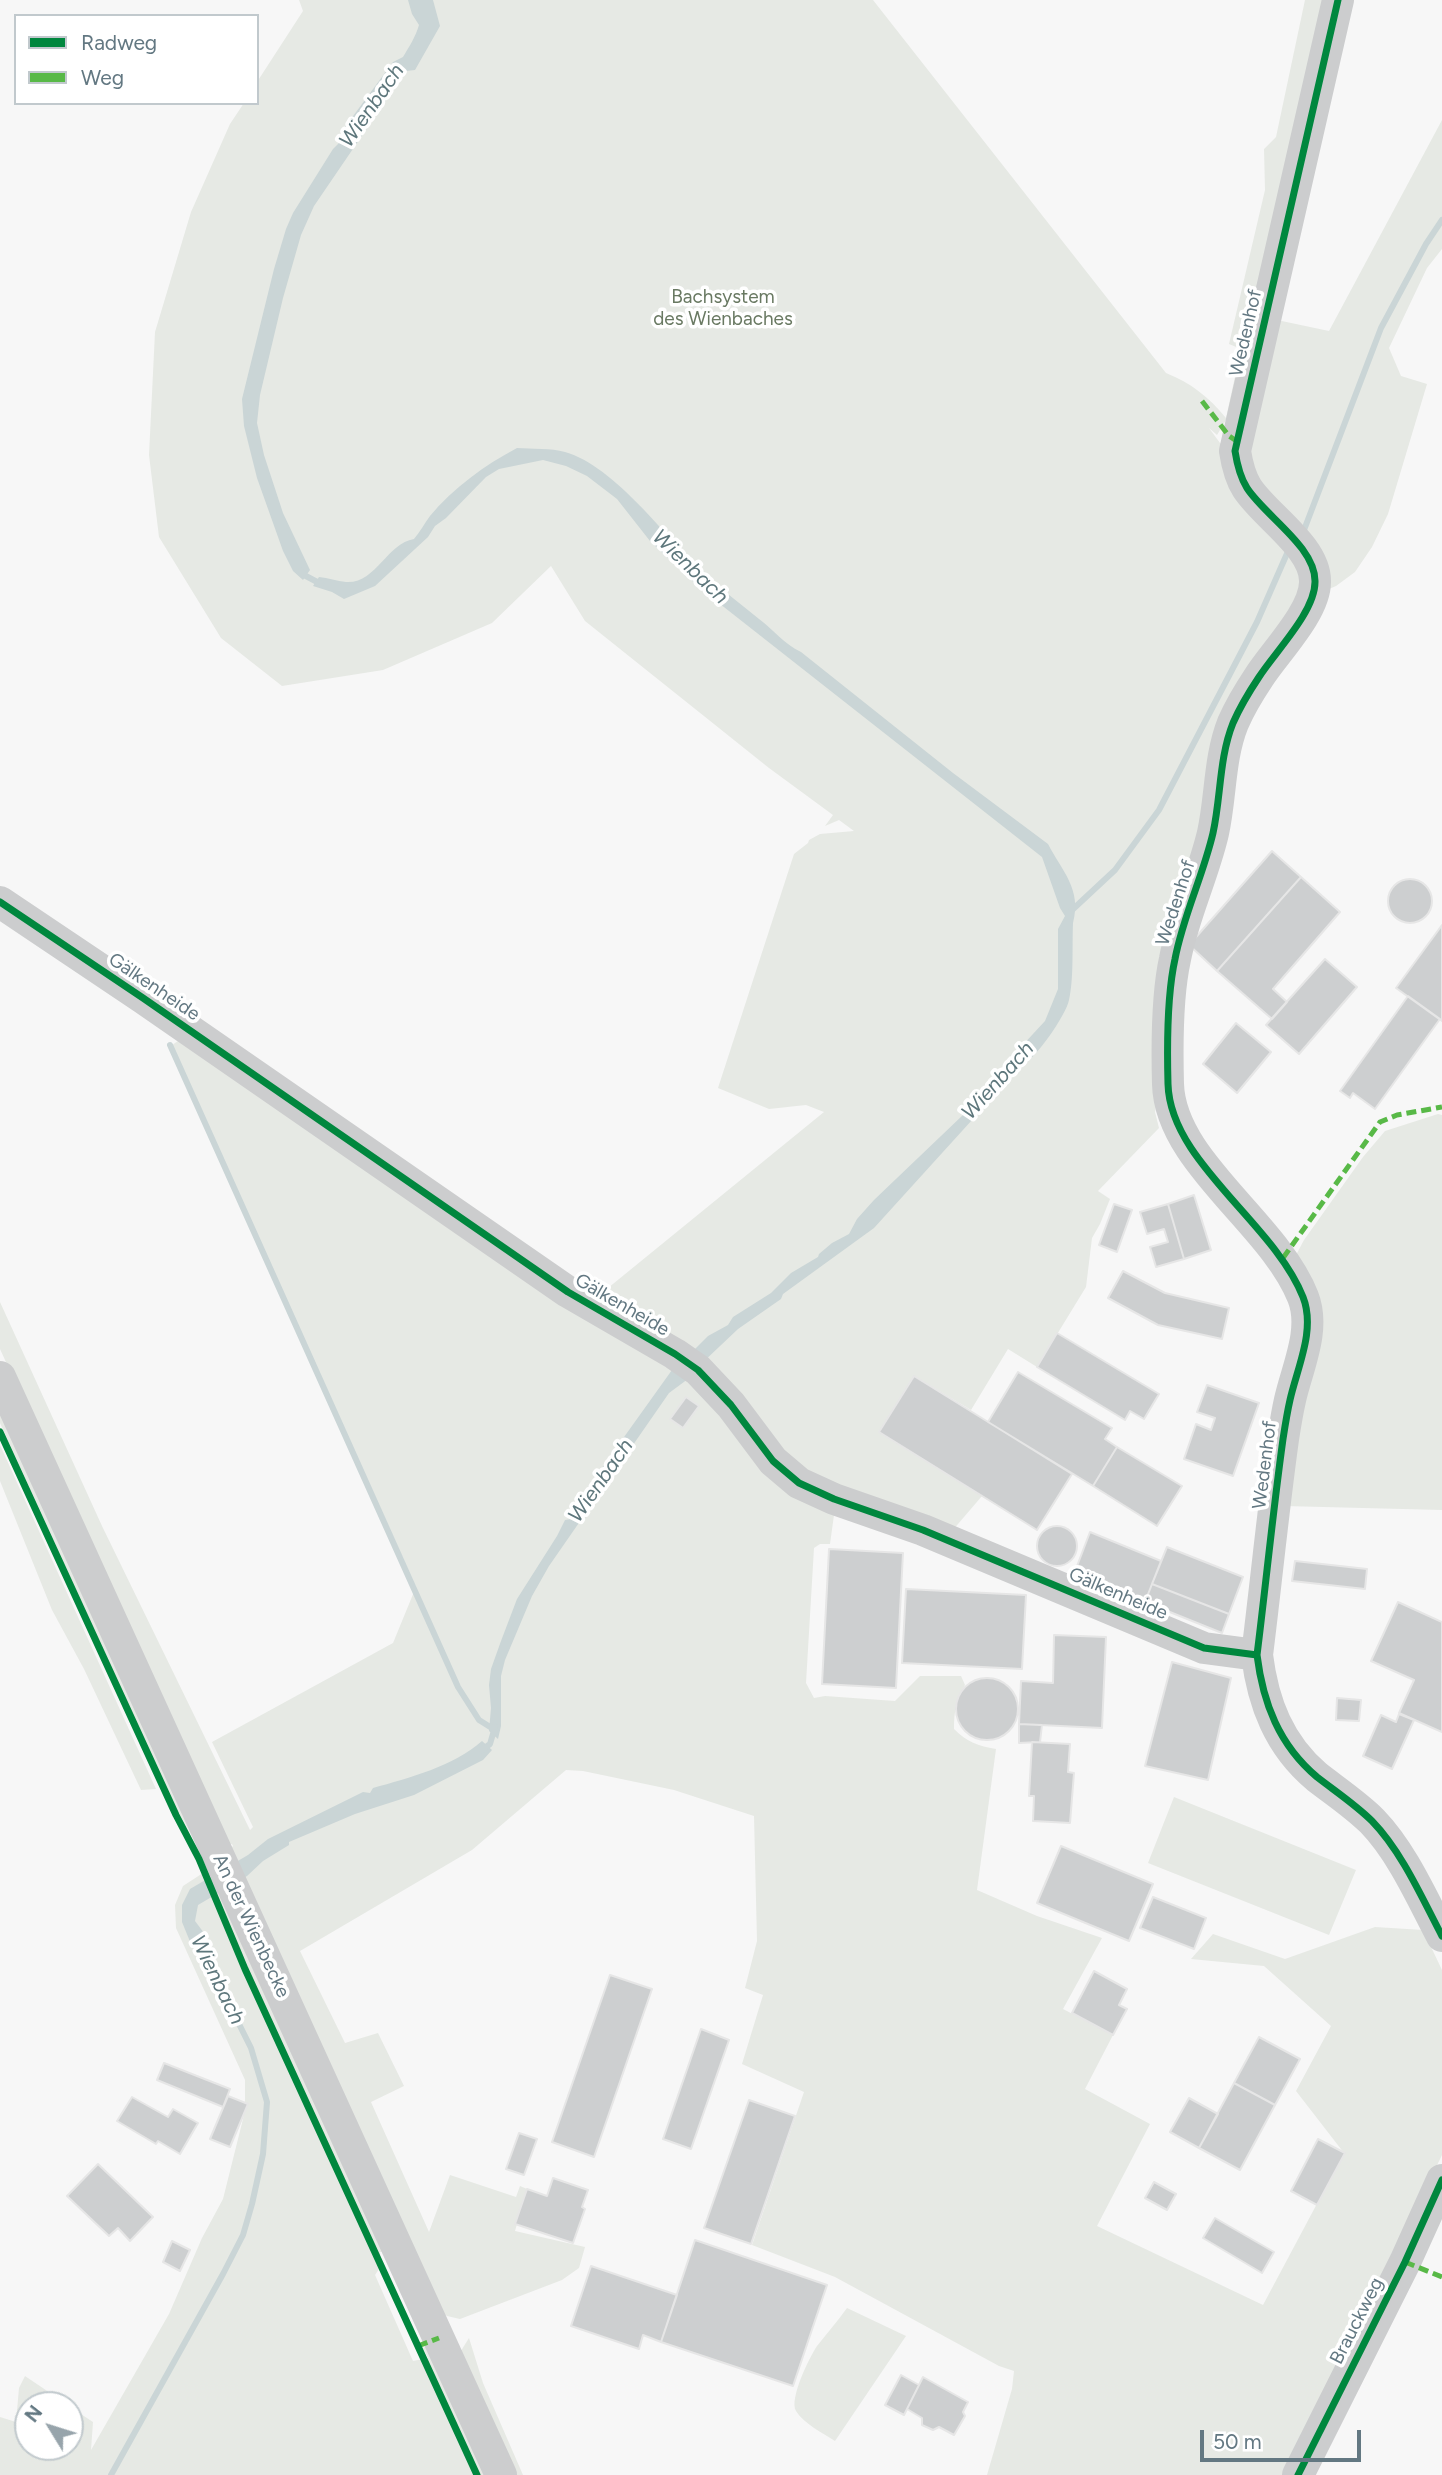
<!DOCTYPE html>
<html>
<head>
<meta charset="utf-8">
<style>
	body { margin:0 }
	#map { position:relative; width:1442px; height:2475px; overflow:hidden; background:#f7f7f7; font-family:Figtree,sans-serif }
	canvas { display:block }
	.legend { position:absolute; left:14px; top:14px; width:245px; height:91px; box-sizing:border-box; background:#fff; border:2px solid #c1c9cd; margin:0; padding:9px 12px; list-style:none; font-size:21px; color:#637882 }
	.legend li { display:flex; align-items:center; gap:14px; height:35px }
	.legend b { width:35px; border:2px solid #c1c9cd }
	.north { position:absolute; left:14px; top:2391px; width:70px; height:70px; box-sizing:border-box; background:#fff; border:2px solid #c1c9cd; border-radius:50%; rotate:308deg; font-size:19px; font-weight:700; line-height:28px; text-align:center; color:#637882 }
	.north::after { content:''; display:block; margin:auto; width:24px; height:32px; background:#97a4ab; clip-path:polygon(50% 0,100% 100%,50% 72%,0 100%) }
	.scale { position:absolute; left:1200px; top:2430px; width:161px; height:32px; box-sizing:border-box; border:4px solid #637882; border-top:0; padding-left:9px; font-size:21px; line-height:24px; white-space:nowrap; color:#637882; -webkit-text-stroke:5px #fff; paint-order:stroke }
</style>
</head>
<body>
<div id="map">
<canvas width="1442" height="2475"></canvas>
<ul class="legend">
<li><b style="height:9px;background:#00873e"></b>Radweg</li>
<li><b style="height:9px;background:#58b947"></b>Weg</li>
</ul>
<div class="north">N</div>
<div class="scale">50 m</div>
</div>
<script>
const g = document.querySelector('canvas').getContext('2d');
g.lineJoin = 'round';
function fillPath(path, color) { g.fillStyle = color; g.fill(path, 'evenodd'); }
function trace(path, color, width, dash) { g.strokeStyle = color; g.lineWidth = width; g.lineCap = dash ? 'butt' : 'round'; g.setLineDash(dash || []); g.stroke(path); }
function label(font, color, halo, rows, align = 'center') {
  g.font = font + ' Figtree,sans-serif'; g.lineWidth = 7; g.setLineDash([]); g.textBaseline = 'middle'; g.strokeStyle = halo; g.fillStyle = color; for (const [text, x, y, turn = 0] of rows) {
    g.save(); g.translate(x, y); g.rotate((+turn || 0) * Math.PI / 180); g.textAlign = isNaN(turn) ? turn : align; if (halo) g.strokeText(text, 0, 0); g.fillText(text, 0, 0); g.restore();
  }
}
const green = new Path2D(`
	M299,0H873L1166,373C1191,383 1209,397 1226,418L1241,349L1229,344L1265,190L1264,149L1276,137L1305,0H1333L1226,420L1217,435L1209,428L1220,443L1242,449L1277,320L1329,331L1442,120V249L1427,268L1389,348L1401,376L1427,384L1388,514L1372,547L1355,572L1336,586L1322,592L1229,697L1155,1112L1159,1128L1098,1191L1110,1199L1100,1224L1092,1238L1086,1287L1037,1367L1008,1349L971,1410L914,1376L879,1432L982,1496L952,1531L834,1515L830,1544H820L814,1548L806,1683L814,1698L825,1696L895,1701L920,1676H961L965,1685C956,1700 954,1712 954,1729C967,1742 978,1746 996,1749L977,1890L1037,1916L1102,1938L1063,2009L1113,2035L1085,2089L1150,2124L1097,2226L1263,2305L1344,2153L1296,2091L1331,2026L1264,1966L1191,1959L1213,1934L1285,1959L1375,1927L1423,1930L1442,1970V2155L1286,2475H987L1012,2389L1014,2371L999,2366L835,2277L752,2245L804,2092L742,2064L763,1995L745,1988L757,1941L754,1816L674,1790L583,1771L566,1770L472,1850L300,1951L345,2043L378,2033L404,2086L371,2102L429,2232L450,2175L516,2197L520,2186L527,2189L515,2231L585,2247L579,2268L562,2280L460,2319L447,2316L439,2311L385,2252H380L381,2266L375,2275L413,2361L428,2358L423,2348L427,2346L488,2475H0V2417L16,2422L19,2388L25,2376L68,2405H28V2447H70V2407L93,2422L91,2450L169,2314L202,2238L223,2199L245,2111V2080L176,1928L175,1905L183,1886L203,1873L233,1846L232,1844L226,1846L0,1349V1302L102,1526L250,1830L253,1827L212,1742L393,1643L416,1587L172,1045L184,1037L585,1314L608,1288L824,1112L806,1105L769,1109L718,1088L794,854L808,843L809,840L820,834L854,831L839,820L825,826L833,815L769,768L585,621L551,566L492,623L383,670L282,686L221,638L159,537L149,455L155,332L191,212L230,124L244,103H257V82L303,11Z
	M1438,1114L1442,1115V1510L1284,1506L1296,1255L1304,1240L1363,1157L1385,1131Z
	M0,1406L196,1844L172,1800L0,1423Z
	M0,1445L156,1789L141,1790L84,1669L52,1610L0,1481Z
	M1174,1797L1356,1870L1329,1935L1148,1863Z
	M847,2308L906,2336L835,2441C823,2433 804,2424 796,2411C789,2399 809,2358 817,2346C827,2333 838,2321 847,2308Z
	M469,2338L483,2383L523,2475H513L459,2354Z`);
const water = new Path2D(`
	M408,0H433L440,26L415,70L406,71L314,206L301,235L283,298L260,395L257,423L264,455L283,513L310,570L303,580L293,571L283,551L257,478L244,426L242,399L274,269L286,229L293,213L333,149L340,142L342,131L393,62L403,57C409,47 416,36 419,25L412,14Z
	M517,448C532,449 551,448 565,452C615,466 667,539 705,575C722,590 741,604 759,619C774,630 784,644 801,652L953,773L1048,844C1062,871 1082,889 1073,923C1072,945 1074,979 1069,1000C1066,1015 1035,1060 1021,1066L874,1228L783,1294L781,1299L738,1329L701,1364L689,1355L708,1336L728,1325L733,1317L771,1293L791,1273L818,1257L819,1254L832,1243L849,1234L857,1219L874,1200L986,1093L1020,1048L1045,1021L1058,989V929L1065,916L1060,908L1042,857L701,589L650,541L617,499L587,476L566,466L543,460L499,469L486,477L446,518L435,526L428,537L375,586L344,599L332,592L313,586L319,577C328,578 337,581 346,582C376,584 387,543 414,539C420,532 424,524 430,516C453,488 485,465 517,448Z
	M677,1363L692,1376L669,1393L549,1566L532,1596L505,1660L501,1676V1726L498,1739L489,1731L491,1708L489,1685L491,1669L501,1641L517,1599L557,1536L565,1520L571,1519L579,1500Z
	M482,1741L492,1750L483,1760L414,1795L355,1814L289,1842V1845L263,1861L247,1876L198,1905L195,1921L207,1937L191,1944L182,1922V1905L190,1889L248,1855L268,1839L363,1792L370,1793L373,1788C409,1778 454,1766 482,1741Z`);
const stream = new Path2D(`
	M1304,530L1381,328L1426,244L1442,220
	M301,571L304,575L321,584
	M1071,911L1115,870L1159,810L1257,622L1289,549
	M170,1045L458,1687L479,1720L495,1730
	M482,1750L490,1744L495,1727
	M111,2475L223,2274L243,2235L252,2204L263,2154L267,2102L251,2048L195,1936`);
const building = new Path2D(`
	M1272,851L1301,877L1217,971L1189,945Z
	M1301,877L1340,912L1273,989L1287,1002L1272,1019L1217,971Z
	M1388 901a22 22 0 1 1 44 0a22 22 0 1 1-44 0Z
	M1442,925V1021L1396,988Z
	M1325,959L1357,987L1299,1054L1266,1025Z
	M1408,996L1440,1019L1375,1109L1353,1093L1350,1098L1340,1091Z
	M1236,1023L1271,1052L1237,1093L1203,1064Z
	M1194,1195L1211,1250L1184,1259L1168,1204Z
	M1114,1204L1132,1210L1117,1252L1099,1245Z
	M1168,1204L1184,1259L1156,1267L1150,1247L1168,1242L1164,1229L1147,1234L1140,1212Z
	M1123,1271L1165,1293L1229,1308L1222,1339L1158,1325L1108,1298Z
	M1057,1333L1159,1394L1144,1419L1130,1411L1125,1420L1037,1367Z
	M1018,1372L1112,1428L1105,1439L1117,1447L1093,1486L988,1422Z
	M914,1376L1072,1474L1037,1530L879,1432Z
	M1207,1385L1259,1403L1233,1476L1184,1459L1196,1424L1211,1430L1215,1418L1197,1412Z
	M686,1397L699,1406L683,1428L670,1419Z
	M1117,1447L1182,1486L1157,1526L1093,1486Z
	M1037 1546a20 20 0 1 1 40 0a20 20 0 1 1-40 0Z
	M1090,1532L1161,1561L1145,1602L1074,1574Z
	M1167,1547L1243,1577L1229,1614L1152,1584Z
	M829,1549L903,1553L896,1688L822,1684Z
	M1295,1561L1367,1569L1365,1589L1292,1581Z
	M1152,1584L1229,1614L1222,1633L1145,1602Z
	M906,1589L1026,1595L1022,1669L902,1663Z
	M1398,1602L1442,1622V1732L1399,1713L1414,1680L1371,1661Z
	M1054,1635L1106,1637L1102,1728L1019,1724L1021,1681L1053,1683Z
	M1172,1662L1231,1678L1208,1780L1145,1766Z
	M956 1709a31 31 0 1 1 62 0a31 31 0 1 1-62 0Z
	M1337,1698L1361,1700L1359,1721L1336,1720Z
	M1399,1714L1414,1720L1392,1769L1363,1756L1381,1715L1396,1722Z
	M1019,1724L1042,1725L1040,1742L1019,1743Z
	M1032,1742L1070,1744L1068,1772L1074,1773L1070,1823L1033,1821L1034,1796H1029Z
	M1061,1846L1153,1884L1129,1941L1037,1903Z
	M1153,1897L1206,1918L1194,1949L1140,1928Z
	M1094,1971L1127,1989L1119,2005L1127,2009L1113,2035L1072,2013Z
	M610,1975L652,1989L594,2157L552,2142Z
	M701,2029L729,2040L691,2149L663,2139Z
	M1259,2037L1300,2059L1275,2105L1234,2083Z
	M164,2063L230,2089L223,2107L157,2080Z
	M1234,2083L1275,2105L1240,2170L1199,2148Z
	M228,2096L248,2104L230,2147L210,2139Z
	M132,2097L168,2117L173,2109L198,2123L180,2154L158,2141L156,2144L117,2121Z
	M1189,2098L1218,2114L1199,2148L1170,2132Z
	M749,2100L795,2116L751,2244L704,2228Z
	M519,2133L537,2139L524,2175L506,2169Z
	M1318,2139L1345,2153L1317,2205L1291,2191Z
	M98,2164L153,2217L130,2241L118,2228L109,2236L67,2196Z
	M553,2178L588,2190L582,2207L585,2209L573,2243L515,2224L527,2189L547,2196Z
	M1154,2182L1176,2194L1167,2210L1145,2198Z
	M1215,2218L1274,2252L1262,2273L1203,2238Z
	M695,2240L827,2285L793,2386L661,2342Z
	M172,2241L190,2250L180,2271L163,2262Z
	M591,2266L677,2295L661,2342L643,2335L639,2349L571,2326Z
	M901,2375L919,2385L904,2415L885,2405Z
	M923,2377L968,2402L963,2412L965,2416L954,2435L939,2427L933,2430L922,2425V2418L907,2409Z`);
const minor = new Path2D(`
	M1338,0L1235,451C1237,464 1240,477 1247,488C1265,516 1316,547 1315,582C1315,612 1275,652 1259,677C1249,692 1240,707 1233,723C1219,758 1221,797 1213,833C1203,876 1183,916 1175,959C1167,995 1167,1047 1168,1084C1170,1162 1274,1223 1303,1297C1316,1330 1297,1368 1290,1400C1287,1413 1285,1426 1283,1439C1273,1511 1266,1583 1257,1655C1263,1703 1279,1745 1317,1777C1335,1791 1356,1805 1372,1821C1402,1852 1422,1898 1442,1936
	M0,902L143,998L568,1292L675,1354L698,1370L731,1405L773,1461L799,1483L834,1499L923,1530L1204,1648L1257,1655
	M0,1377L501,2475
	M1298,2475L1405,2262L1442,2180`);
const quiet = new Path2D(`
	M1202,401L1229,436L1238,442
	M1283,1258L1380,1122L1397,1115L1442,1107
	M1405,2262L1442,2277
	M418,2346L439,2338`);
const cycleway = new Path2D(`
	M1338,0L1235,451C1237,464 1240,477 1247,488C1265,516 1316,547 1315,582C1315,612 1275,652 1259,677C1249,692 1240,707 1233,723C1219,758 1221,797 1213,833C1203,876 1183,916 1175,959C1167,995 1167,1047 1168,1084C1170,1162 1274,1223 1303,1297C1316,1330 1297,1368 1290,1400C1287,1413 1285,1426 1283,1439C1273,1511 1266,1583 1257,1655C1263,1703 1279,1745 1317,1777C1335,1791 1356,1805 1372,1821C1402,1852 1422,1898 1442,1936
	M0,902L143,998L568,1292L675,1354L698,1370L731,1405L773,1461L799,1483L834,1499L923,1530L1204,1648L1257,1655
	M0,1432L176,1815L199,1859L245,1969L477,2475
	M1298,2475L1405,2262L1442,2180`);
const parkNames = [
	["Bachsystem",723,297],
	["des Wienbaches",723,319]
];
const streetNames = [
	["Wedenhof",1246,333,-77],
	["Wedenhof",1176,903,-72],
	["Gälkenheide",154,987,34],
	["Gälkenheide",622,1305,30],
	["Wedenhof",1265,1465,-83],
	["Gälkenheide",1118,1594,23],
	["An der Wienbecke",251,1926,65],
	["Brauckweg",1357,2321,-63]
];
const waterNames = [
	["Wienbach",372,106,-55],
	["Wienbach",690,567,44],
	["Wienbach",998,1081,-48],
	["Wienbach",601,1481,-55],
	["Wienbach",217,1980,64]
];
fillPath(green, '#e6e9e4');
fillPath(water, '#cad5d6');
trace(stream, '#cad5d6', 6);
fillPath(building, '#cdcfd0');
trace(building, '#e6e6e6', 2);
trace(minor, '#cccdce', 32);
trace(quiet, '#58b947', 5, [10, 5]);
trace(cycleway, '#00873e', 7);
label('19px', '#697962', '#fff', parkNames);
label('19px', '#637882', '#fff', streetNames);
label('italic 21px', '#5e777c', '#fff', waterNames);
</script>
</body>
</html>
